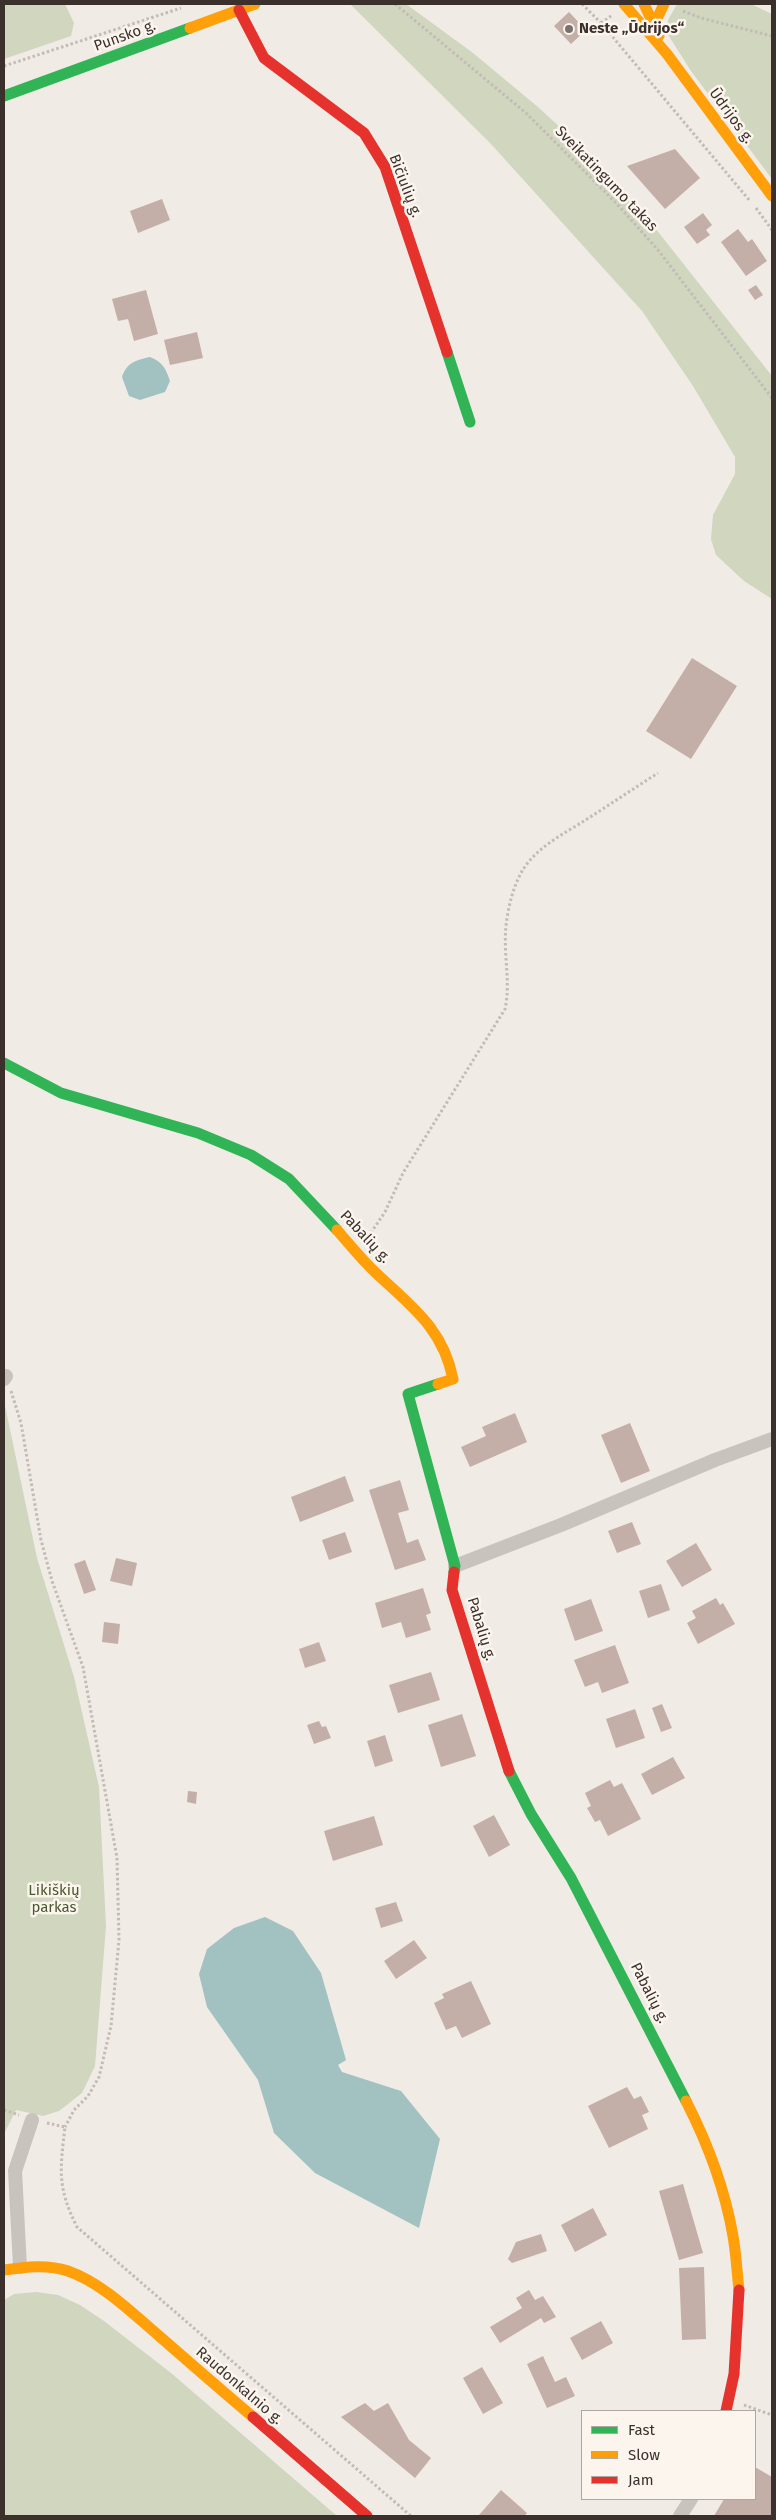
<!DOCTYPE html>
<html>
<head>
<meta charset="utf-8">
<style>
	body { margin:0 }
	#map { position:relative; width:776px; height:2520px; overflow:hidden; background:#f0ebe5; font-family:"Fira Sans",sans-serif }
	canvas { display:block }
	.frame { position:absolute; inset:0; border:5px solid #3b302b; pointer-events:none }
	.legend { position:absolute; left:581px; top:2410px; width:175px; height:90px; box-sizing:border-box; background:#fbf5ee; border:1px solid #aea6a0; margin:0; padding:6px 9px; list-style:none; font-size:15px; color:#3b302b }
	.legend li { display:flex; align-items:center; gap:10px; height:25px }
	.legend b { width:25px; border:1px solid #aea6a0 }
</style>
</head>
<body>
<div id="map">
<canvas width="776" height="2520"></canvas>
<div class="frame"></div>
<ul class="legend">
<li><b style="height:6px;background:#30b455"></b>Fast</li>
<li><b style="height:6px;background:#ff9f0a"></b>Slow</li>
<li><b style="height:6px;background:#e5322d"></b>Jam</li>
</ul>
</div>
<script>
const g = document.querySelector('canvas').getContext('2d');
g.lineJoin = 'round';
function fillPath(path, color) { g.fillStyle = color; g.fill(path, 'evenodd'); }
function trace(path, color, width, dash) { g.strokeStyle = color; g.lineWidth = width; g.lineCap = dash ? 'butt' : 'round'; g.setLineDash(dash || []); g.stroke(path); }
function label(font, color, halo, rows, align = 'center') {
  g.font = font + ' "Fira Sans",sans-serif'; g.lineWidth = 5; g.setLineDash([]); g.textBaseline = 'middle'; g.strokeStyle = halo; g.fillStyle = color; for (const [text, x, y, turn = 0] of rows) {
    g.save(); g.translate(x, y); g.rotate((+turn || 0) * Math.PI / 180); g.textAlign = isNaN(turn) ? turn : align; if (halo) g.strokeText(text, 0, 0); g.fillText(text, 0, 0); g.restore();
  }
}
const green = new Path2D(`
	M4,4H65L74,23L71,36L4,59Z
	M350,4H406L473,53L538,107L577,143L659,233L772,376V599L744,581L716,555L711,539L713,515L735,474V457L693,386L642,311L491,144Z
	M677,4H751L772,14V179L691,71L667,33L668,20Z
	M4,1401L37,1558L74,1677L99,1787L106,1926L95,2066L82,2093L59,2111L43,2116L16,2110L4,2134Z
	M36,2292L58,2295L80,2305L104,2321L171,2373L337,2516H4V2300L14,2294Z`);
const water = new Path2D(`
	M150,357C163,362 166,369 170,381L165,392L140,400L129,396L122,377C127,362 137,360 150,357Z
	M265,1917L293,1931L321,1973L346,2060L338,2065L342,2072L401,2091L440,2139L419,2228L315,2173L274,2133L258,2080L207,2007L199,1974L207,1949L234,1928Z`);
const building = new Path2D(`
	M569,12L586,30L571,44L554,26Z
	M675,149L700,178L665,209L627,166Z
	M162,199L170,220L138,233L130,211Z
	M703,213L712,225L706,230L710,235L697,244L684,227Z
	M738,229L748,242L752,239L767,261L746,276L721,242Z
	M756,285L763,295L755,300L748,290Z
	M146,290L158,334L134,341L128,319L118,321L112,299Z
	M197,332L203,358L170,365L164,340Z
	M692,658L737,686L691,759L646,731Z
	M515,1413L527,1442L470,1467L461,1447L486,1436L482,1427Z
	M630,1423L650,1471L621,1483L601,1435Z
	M345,1476L354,1501L300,1522L291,1497Z
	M400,1480L409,1510L398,1513L407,1543L418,1539L426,1560L395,1570L369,1490Z
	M632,1522L641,1544L617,1553L608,1531Z
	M345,1532L352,1552L329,1560L322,1540Z
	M696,1543L712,1570L682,1587L666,1561Z
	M116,1558L137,1563L132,1586L110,1581Z
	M85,1560L96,1590L84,1594L74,1564Z
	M661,1584L670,1610L648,1618L639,1591Z
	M423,1588L431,1613L426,1615L431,1630L406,1638L401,1622L382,1628L375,1603Z
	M716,1598L720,1605L723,1603L735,1624L698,1644L687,1623L696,1618L692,1611Z
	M591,1599L603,1631L575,1641L564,1609Z
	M104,1622L120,1624L118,1644L102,1642Z
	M319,1642L326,1661L305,1668L299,1649Z
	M615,1645L629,1683L602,1693L598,1682L585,1687L574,1660Z
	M431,1672L440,1700L398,1713L389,1685Z
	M662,1704L672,1728L661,1732L652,1708Z
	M635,1709L645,1738L616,1748L606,1719Z
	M462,1714L476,1756L441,1767L428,1725Z
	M319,1721L322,1727L326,1726L331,1738L314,1744L307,1725Z
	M385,1735L393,1761L375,1767L367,1741Z
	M673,1757L685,1778L652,1795L641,1774Z
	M610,1780L614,1787L622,1783L641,1819L608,1836L600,1820L595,1822L587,1808L591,1806L585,1793Z
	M188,1791L197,1792L196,1804L187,1802Z
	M494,1815L510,1845L489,1857L473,1826Z
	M374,1816L383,1845L333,1861L324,1831Z
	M396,1902L403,1921L381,1928L375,1908Z
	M414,1940L427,1958L396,1979L384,1961Z
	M471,1981L491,2024L462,2038L456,2026L446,2030L434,2003L444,1998L442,1994Z
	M627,2087L634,2099L641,2096L649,2112L642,2115L648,2129L609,2148L588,2106Z
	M683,2184L703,2253L679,2260L659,2191Z
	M593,2208L607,2235L575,2252L561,2225Z
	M541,2234L547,2251L512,2263L508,2259L516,2242Z
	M704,2267L706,2339L682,2340L679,2268Z
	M529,2290L535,2300L543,2296L556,2317L544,2323L541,2318L500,2343L490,2327L522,2308L516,2298Z
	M601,2321L613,2343L582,2360L570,2338Z
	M543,2356L555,2382L566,2377L575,2396L547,2408L527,2364Z
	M482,2367L503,2403L483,2414L463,2378Z
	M365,2403L374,2411L388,2403L409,2440L431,2458L415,2478L341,2417Z
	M755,2467L772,2477V2516H714L724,2499H755Z
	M501,2490L527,2513L524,2516L479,2515Z`);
const path = new Path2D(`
	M395,4L526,113L617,204L658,250L772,398
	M582,4L601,23L750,201
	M683,11L701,18L772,36
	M601,23L611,16
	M4,66L181,8
	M756,208L772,230
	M368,1237L385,1212L403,1173L505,1009C511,982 503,954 506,926C508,907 514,883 524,868C538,847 563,834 584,821C609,805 633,789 658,773
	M11,1391L21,1423L41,1540L52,1581L83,1667L117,1858L119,1940L111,2026L99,2077L88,2096L74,2110L65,2127
	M4,2110L19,2115
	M47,2123L65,2127C60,2170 57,2187 77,2227L411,2516
	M744,2405L772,2415`);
const street = new Path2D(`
	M4,1379L6,1376
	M455,1566L561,1525L715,1460L772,1439
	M20,2267L15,2171L32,2120
	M680,2516L691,2499`);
const fast = new Path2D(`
	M4,96L190,28
	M447,352L470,422
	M4,1063L61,1093L198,1133L251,1155L289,1179L337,1230
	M438,1384L408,1394L455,1566L454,1572
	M509,1771L531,1814L571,1878L686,2101`);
const slow = new Path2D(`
	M624,4L667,54L772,196
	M644,4L659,36
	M654,25L664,4
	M190,28L255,4
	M337,1230C350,1245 362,1260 376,1273C411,1306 443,1328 453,1379L438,1384
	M686,2101C707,2142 725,2190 733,2236C736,2253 737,2272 739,2290
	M4,2270C25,2267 47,2264 68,2271C102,2283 131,2312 158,2335C189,2362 221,2390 253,2417`);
const jam = new Path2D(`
	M239,10L264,58L364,133L385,167L447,352
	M454,1572L452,1590L509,1771
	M726,2411L734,2374L739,2290
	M253,2417L367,2516`);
const markers = [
	[569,29,5,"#7a716c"]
];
const poiNames = [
	["Neste „Ūdrijos“",579,29]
];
const streetNames = [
	["Punsko g.",125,36,-20],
	["Ūdrijos g.",731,116,54],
	["Sveikatingumo takas",606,179,46],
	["Bičiulių g.",405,186,69],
	["Pabalių g.",365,1237,47],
	["Pabalių g.",481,1629,73],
	["Pabalių g.",649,1993,63],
	["Raudonkalnio g.",239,2386,41]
];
const parkNames = [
	["Likiškių",54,1891],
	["parkas",54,1908]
];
fillPath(green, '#d1d6bf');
fillPath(water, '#a1c2c1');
fillPath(building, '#c3afa7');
trace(path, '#c2bbb6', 3, [2.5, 2.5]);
trace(street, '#c9c3be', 14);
trace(fast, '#30b455', 11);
trace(slow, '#ff9f0a', 11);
trace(jam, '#e5322d', 11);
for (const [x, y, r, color] of markers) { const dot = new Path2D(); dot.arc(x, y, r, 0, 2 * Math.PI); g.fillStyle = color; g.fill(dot); trace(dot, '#fbf5ee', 2); }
label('bold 15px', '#3b302b', '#fbf5ee', poiNames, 'left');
label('15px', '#3b302b', '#fbf5ee', streetNames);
label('15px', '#4a5a2e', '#fbf5ee', parkNames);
</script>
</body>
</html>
